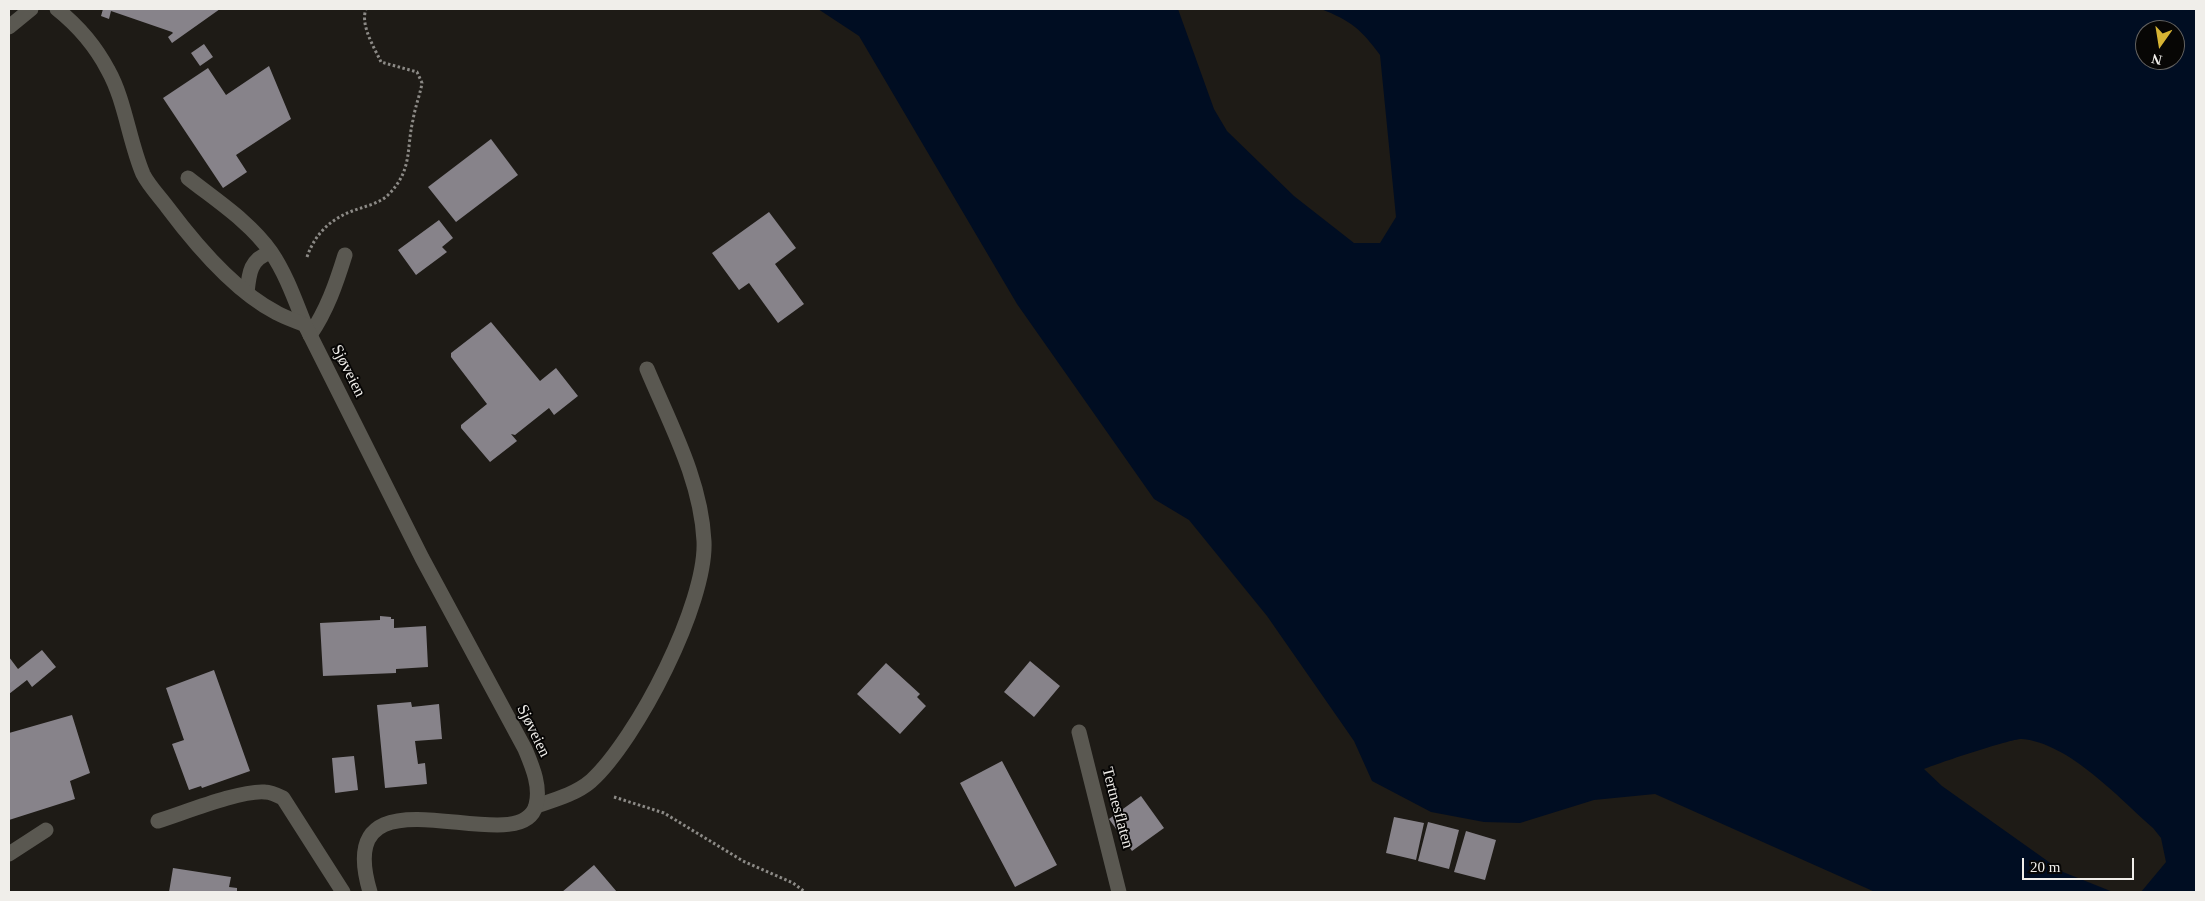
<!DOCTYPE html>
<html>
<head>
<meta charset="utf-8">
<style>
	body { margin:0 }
	#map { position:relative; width:2205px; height:901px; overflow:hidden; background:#1e1b16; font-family:"Times New Roman",serif }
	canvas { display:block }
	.frame { position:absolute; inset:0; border:10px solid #f0eeea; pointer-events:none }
	.north { position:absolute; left:2135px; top:20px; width:50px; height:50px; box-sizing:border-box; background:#070605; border:1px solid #646361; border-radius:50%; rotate:193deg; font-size:14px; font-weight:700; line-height:20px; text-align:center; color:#f0eeea }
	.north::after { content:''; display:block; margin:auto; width:18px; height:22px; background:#d7b434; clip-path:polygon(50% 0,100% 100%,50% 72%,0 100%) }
	.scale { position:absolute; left:2022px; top:858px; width:112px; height:22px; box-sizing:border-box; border:2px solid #f0eeea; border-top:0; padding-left:6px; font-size:15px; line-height:18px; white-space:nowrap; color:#f0eeea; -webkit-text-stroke:4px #070605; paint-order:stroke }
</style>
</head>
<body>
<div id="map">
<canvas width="2205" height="901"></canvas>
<div class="frame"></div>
<div class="north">N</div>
<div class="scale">20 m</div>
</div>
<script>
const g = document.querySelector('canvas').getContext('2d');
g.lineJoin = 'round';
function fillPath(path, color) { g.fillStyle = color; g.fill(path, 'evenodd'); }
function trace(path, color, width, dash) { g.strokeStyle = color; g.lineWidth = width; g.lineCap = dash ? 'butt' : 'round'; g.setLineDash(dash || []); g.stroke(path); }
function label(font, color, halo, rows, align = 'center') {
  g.font = font + ' "Times New Roman",serif'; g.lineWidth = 4; g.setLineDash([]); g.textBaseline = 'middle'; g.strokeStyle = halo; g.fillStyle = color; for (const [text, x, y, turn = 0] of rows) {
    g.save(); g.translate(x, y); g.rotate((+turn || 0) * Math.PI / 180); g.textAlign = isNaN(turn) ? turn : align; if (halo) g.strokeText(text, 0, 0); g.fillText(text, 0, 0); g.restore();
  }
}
const water = new Path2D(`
	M818,9H1178L1214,109L1227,131L1294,196L1354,243H1380L1396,217L1380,55C1361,29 1351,21 1321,9H2196V892H2141L2166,862L2161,838L2153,828C2119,798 2069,743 2022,739C2013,738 1936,764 1924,769L1942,786L2063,872L2113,892H1875L1655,794L1594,800L1520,823L1484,822L1431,812L1372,781L1354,741L1267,616L1189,520L1154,499L1017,304L859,36ZM2145,30H2175V60H2145Z`);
const building = new Path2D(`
	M103,9H220L172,43L168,37L173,33L172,32L111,11L109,19L101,16Z
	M204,44L213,57L200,66L191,53Z
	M269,66L291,119L236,155L247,172L223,188L163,98L208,68L226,95Z
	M491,139L518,175L456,222L428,187Z
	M769,212L796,248L775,264L804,304L778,323L749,283L739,290L712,253Z
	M439,220L453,238L442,247L447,252L416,275L398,250Z
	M491,322L540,381L556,368L578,396L554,415L549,408L515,435L511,434L517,441L490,462L461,428V425L487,404L451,357V353Z
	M380,616L391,617V619H394V628L426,626L428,667L396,669V673L323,676L320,623L380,620Z
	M42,650L56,667L32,687L27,680L9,694V657L18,669Z
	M1030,661L1060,686L1034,717L1004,692Z
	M886,663L920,694L917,697L926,706L900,734L857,694Z
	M214,670L250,771L202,788L201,786L189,790L172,744L184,740L166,688Z
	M411,702L412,707L439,704L442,739L415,741L418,764L425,763L427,784L385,788L377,705Z
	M72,715L90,773L70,781L75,799L9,820V733Z
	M354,756L358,790L335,793L332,758Z
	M1002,761L1057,865L1015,887L960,783Z
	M1141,796L1164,828L1132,851L1109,819Z
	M1394,817L1424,823L1416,860L1386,853Z
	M1428,822L1459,830L1449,869L1418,861Z
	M1466,831L1496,840L1485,880L1454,872Z
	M594,865L617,892H562Z
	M173,868L231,877L229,887L237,888V892H169Z`);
const path = new Path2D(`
	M307,257C316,231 334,216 361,208C370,205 381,202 388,195C413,170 406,149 413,120C415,107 420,95 422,83L417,72L381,62C374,47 360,25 366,9
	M614,797L664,813L743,861L793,883L805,892`);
const lane = new Path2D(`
	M9,27L31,9
	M188,178C217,201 250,222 271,252C286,274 295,300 305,325
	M247,293C249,273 250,259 271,252
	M310,335C327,310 336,284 345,255
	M1079,732L1119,892
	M536,806C554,800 576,794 591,781C637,739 707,603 704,541C701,480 670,424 647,369
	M158,821C184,813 240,790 265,792C271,792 277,795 283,798L343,892
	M9,854L46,830`);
const street = new Path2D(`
	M57,9C77,25 96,47 108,70C125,100 129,141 143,174C149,186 160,197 168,208C195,244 236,292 277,313C286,318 296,321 305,325L422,558L525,749C532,766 541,786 536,805C521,866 329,755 370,892`);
const streetNames = [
	["Sjøveien",348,371,63],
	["Sjøveien",533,731,64],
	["Tertnesflaten",1117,808,75]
];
fillPath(water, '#000d22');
fillPath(building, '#87838a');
trace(path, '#8c8a86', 3, [2.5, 2.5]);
trace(lane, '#5a5851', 15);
trace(street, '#5a5851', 15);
label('16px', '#f0eeea', '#070605', streetNames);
</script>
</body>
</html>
